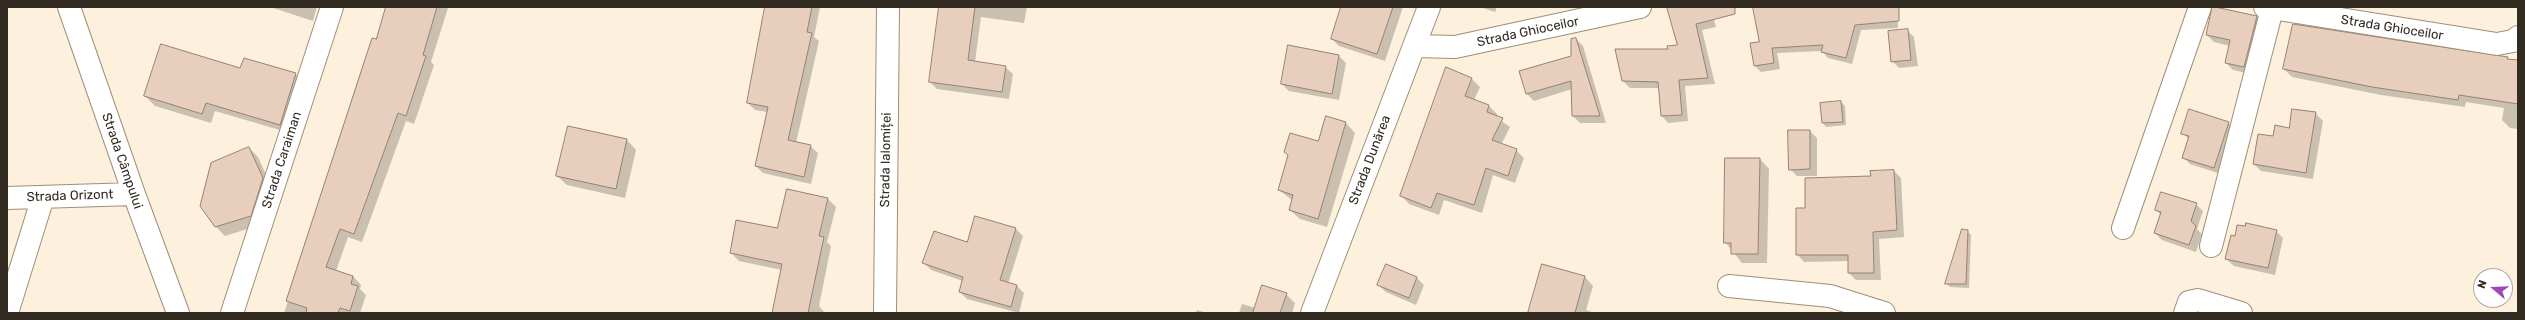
<!DOCTYPE html>
<html>
<head>
<meta charset="utf-8">
<style>
	body { margin:0 }
	#map { position:relative; width:2525px; height:320px; overflow:hidden; background:#fdf0dd; font-family:Rubik,sans-serif }
	canvas { display:block }
	.frame { position:absolute; inset:0; border:8px solid #312b22; pointer-events:none }
	.north { position:absolute; left:2473px; top:268px; width:40px; height:40px; box-sizing:border-box; background:#fff; border:1px solid #adaaa7; border-radius:50%; rotate:289deg; font-size:11px; font-weight:700; line-height:16px; text-align:center; color:#312b22 }
	.north::after { content:''; display:block; margin:auto; width:14px; height:18px; background:#9d48b6; clip-path:polygon(50% 0,100% 100%,50% 72%,0 100%) }
</style>
</head>
<body>
<div id="map">
<canvas width="2525" height="320"></canvas>
<div class="frame"></div>
<div class="north">N</div>
</div>
<script>
const g = document.querySelector('canvas').getContext('2d');
g.lineJoin = 'round';
function fillPath(path, color) { g.fillStyle = color; g.fill(path, 'evenodd'); }
function trace(path, color, width, dash) { g.strokeStyle = color; g.lineWidth = width; g.lineCap = dash ? 'butt' : 'round'; g.setLineDash(dash || []); g.stroke(path); }
function label(font, color, halo, rows, align = 'center') {
  g.font = font + ' Rubik,sans-serif'; g.lineWidth = 3; g.setLineDash([]); g.textBaseline = 'middle'; g.strokeStyle = halo; g.fillStyle = color; for (const [text, x, y, turn = 0] of rows) {
    g.save(); g.translate(x, y); g.rotate((+turn || 0) * Math.PI / 180); g.textAlign = isNaN(turn) ? turn : align; if (halo) g.strokeText(text, 0, 0); g.fillText(text, 0, 0); g.restore();
  }
}
const shadow = new Path2D(`
	M270,7H317L313,21Z
	M387,7L448,8L431,62L434,65L414,124L406,121L362,242L348,237L336,271L353,276L361,285L360,289L366,295L360,313H284Z
	M766,7H820L814,37L819,41L796,143L810,146L818,153L811,184L763,173L756,166L767,112L755,110L748,103Z
	M940,7H1027L1024,23L981,17L975,62L1005,67L1013,74L1009,99L937,89L930,82Z
	M1342,7H1403L1385,61L1339,46L1332,39Z
	M1480,7H1497L1495,12Z
	M1690,7H1708L1712,11L1716,27L1702,30L1715,84L1685,86L1688,121L1668,123L1662,116L1660,88H1630L1623,81L1678,46Z
	M1754,7H1897L1898,28L1861,30L1852,64L1828,58L1822,51L1777,53L1780,69L1761,72L1755,66L1760,43Z
	M2256,17L2263,24L2251,74L2233,70L2226,63L2230,46L2214,42L2207,35Z
	M1907,30L1914,37L1918,66L1899,68L1892,61Z
	M1576,39L1583,46L1606,123H1580L1573,116L1572,89L1534,101L1527,94L1520,72L1572,56Z
	M1339,56L1346,63L1339,100L1289,91L1282,84Z
	M2518,61V129L2510,128L2502,120L2504,108L2466,102L2465,107L2381,95L2292,77L2284,69Z
	M241,69L295,74L305,83L290,133L215,111L211,123L155,106L145,96Z
	M1472,79L1480,87L1474,100L1489,106L1497,114L1496,117L1510,127L1501,145L1516,150L1524,158L1515,183L1493,175L1482,213L1444,200L1439,215L1409,204L1402,196Z
	M1841,102L1845,106L1846,125L1826,127L1823,123Z
	M2315,113L2323,121L2313,179L2261,171L2254,164L2274,137Z
	M1346,123L1355,133L1327,227L1300,219L1290,210L1293,201L1279,190L1289,156L1319,143Z
	M2228,123L2236,130L2221,174L2190,164L2183,157L2189,140L2183,133Z
	M1810,131L1817,138V176H1797L1790,169Z
	M627,140L636,150L625,198L567,185L557,176Z
	M249,148L258,157L272,188L260,225L225,236L215,226Z
	M1760,159L1769,169L1767,263H1742L1725,242Z
	M1894,171L1901,178L1904,237L1879,239L1881,280H1856L1849,273V261L1804,262L1797,254L1806,209L1872,177Z
	M828,199L836,207L827,242L831,246L819,306L825,313H773L782,270L739,261L731,253L737,221L778,229Z
	M2196,204L2203,211L2197,229L2202,234L2196,252L2162,240L2155,233L2161,215L2156,210Z
	M1016,229L1023,236L1008,284L1017,286L1024,293L1019,313L967,299L960,292L963,281L931,270L924,263L968,244Z
	M1967,231L1971,235L1969,288L1950,287L1946,283Z
	M2276,231L2283,238L2275,275L2234,266L2226,259L2235,237Z
	M1543,265L1585,277L1593,286L1586,310L1595,313H1529Z
	M1386,266L1417,278L1424,285L1416,305L1386,292L1378,285Z
	M1286,294L1295,303L1292,313H1239L1242,304L1256,308Z
	M1197,310L1207,313H1196Z`);
const building = new Path2D(`
	M386,7H437L423,55L426,56L406,116L398,113L354,234L340,229L326,267L353,276L351,284L358,286L350,311L340,308L338,313H306L307,308L286,301L372,38L376,39Z
	M765,7H812L807,32L812,33L788,140L811,145L804,177L755,166L768,107L747,103Z
	M939,7H975L968,60L1006,66L1002,92L929,82Z
	M1341,7H1393L1377,54L1331,39Z
	M1667,7H1735V14L1696,24L1708,78L1679,80L1682,115L1661,116L1658,82L1622,81L1615,49H1668L1667,46L1677,45Z
	M1753,7H1899V21L1855,25L1846,58L1821,52L1823,45L1772,48L1774,63L1754,66L1750,43L1759,42Z
	M2215,7L2257,16L2244,67L2225,63L2230,40L2206,35L2212,7Z
	M2293,24L2508,57L2507,59L2518,60V104L2459,95L2458,100L2372,87L2283,69Z
	M1908,29L1911,60L1891,62L1888,31Z
	M1576,38L1586,71L1600,116H1572L1571,81L1526,94L1519,71L1571,56V39Z
	M161,44L240,68L244,58L296,73L280,125L206,103L202,114L144,96Z
	M1288,45L1339,55L1332,94L1281,84Z
	M1446,67L1472,78L1465,96L1489,105L1487,112L1503,118L1492,140L1517,149L1508,176L1486,168L1474,205L1437,193L1431,208L1400,196Z
	M1841,101L1843,122L1822,123L1820,103Z
	M2189,109L2229,122L2214,168L2182,158L2189,136L2181,134Z
	M2292,109L2316,112L2306,173L2253,164L2258,134L2273,136L2275,125L2289,128Z
	M1326,116L1346,122L1318,219L1289,210L1293,195L1278,190L1288,155L1284,152L1290,133L1318,141Z
	M568,126L627,139L616,189L556,176Z
	M1788,130H1810V169L1789,170Z
	M249,147L263,178L251,216L215,227L200,206L211,163Z
	M1725,158H1760L1758,254H1731V243H1724Z
	M1894,170L1897,230L1873,232L1874,273H1848V255H1796V208H1805V178L1871,176L1870,171Z
	M787,189L828,198L819,236L824,237L808,313H772L782,264L730,253L736,220L777,228Z
	M2161,192L2197,203L2191,221L2196,226L2189,245L2154,233L2161,212L2155,210Z
	M975,216L1016,228L1000,280L1017,285L1011,307L959,292L963,277L922,263L934,231L967,242Z
	M2246,223L2277,230L2268,268L2225,259L2231,235L2235,236L2237,225L2245,226Z
	M1962,229L1968,230L1966,284H1945Z
	M1386,264L1417,277L1409,298L1377,285Z
	M1542,264L1585,276L1575,313H1528Z
	M1262,285L1287,293L1280,313H1253Z`);
const minor = new Path2D(`
	M69,7L134,194L178,313
	M2265,7L2497,44L2513,41L2518,37
	M1414,46L1455,47L1640,7
	M7,198L134,194
	M2123,228L2200,7
	M2211,246L2272,9
	M1729,286L1830,296L1884,313
	M7,313L43,197
	M232,313L332,7
	M885,313L888,7
	M1312,313L1429,7
	M2185,313L2189,302L2198,300L2241,313`);
const streetNames = [
	["Strada Ghioceilor",2392,28,9],
	["Strada Ghioceilor",1528,32,-12],
	["Strada Caraiman",282,160,-72],
	["Strada Ialomiței",886,160,-89],
	["Strada Dunărea",1370,160,-69],
	["Strada Câmpului",122,161,71],
	["Strada Orizont",70,196,-2]
];
fillPath(shadow, '#0003');
fillPath(building, '#e8cebd');
trace(building, '#988071', 1);
trace(minor, '#9e8f78', 24);
trace(minor, '#fff', 22);
label('13px', '#312b22', '#fff', streetNames);
</script>
</body>
</html>
